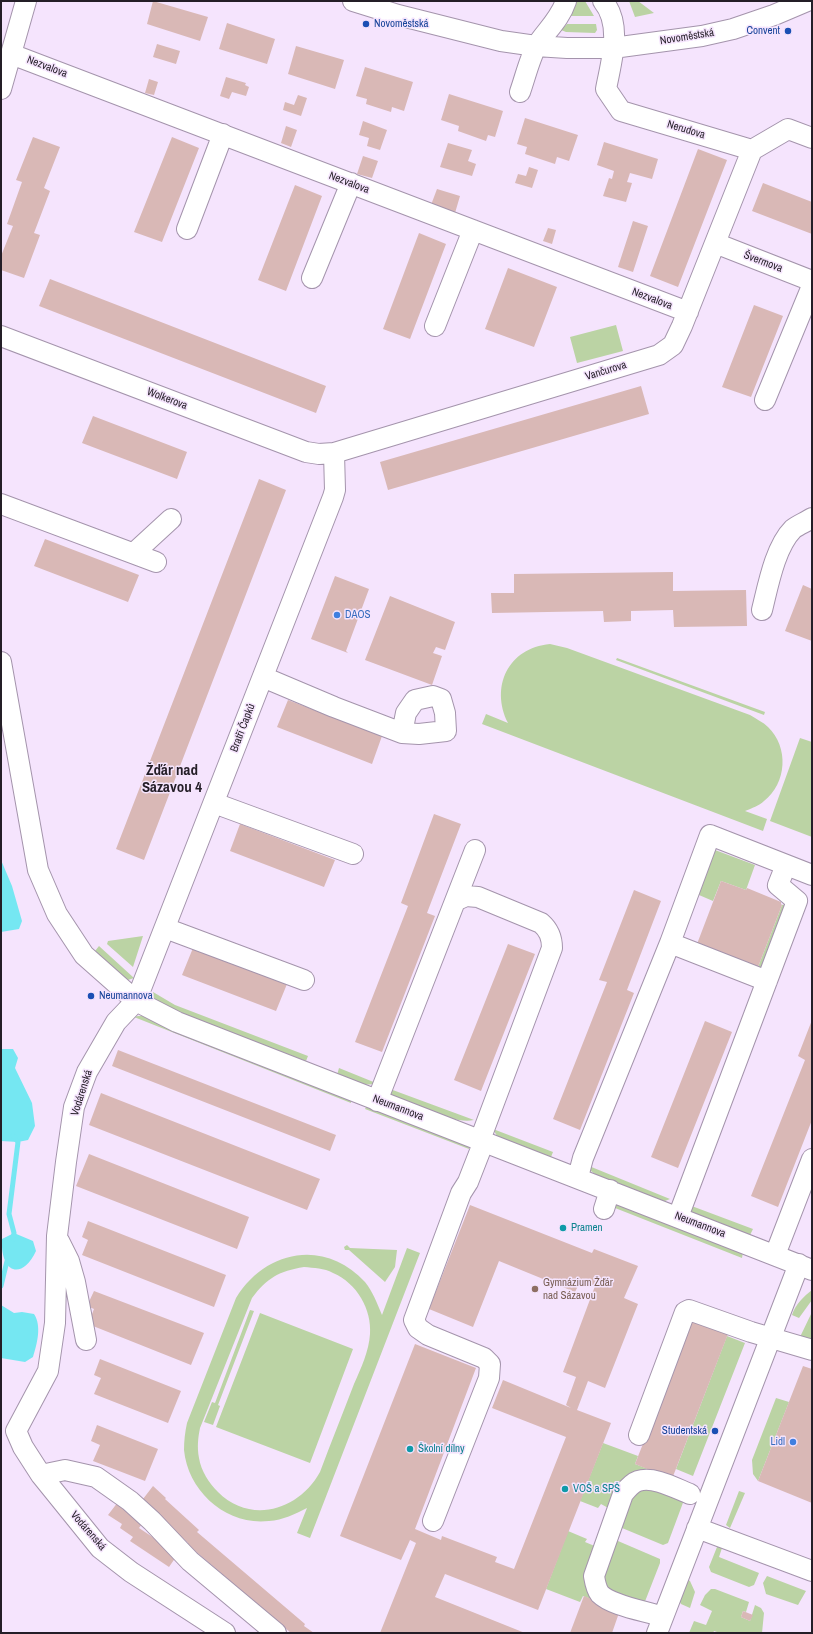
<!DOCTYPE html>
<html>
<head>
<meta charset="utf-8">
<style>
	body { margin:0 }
	#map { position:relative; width:813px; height:1634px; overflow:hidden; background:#f5e4fd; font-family:"Archivo Narrow",sans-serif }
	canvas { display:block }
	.frame { position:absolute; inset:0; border:2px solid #241e27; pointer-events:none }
</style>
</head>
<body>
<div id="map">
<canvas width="813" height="1634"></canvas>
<div class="frame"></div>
</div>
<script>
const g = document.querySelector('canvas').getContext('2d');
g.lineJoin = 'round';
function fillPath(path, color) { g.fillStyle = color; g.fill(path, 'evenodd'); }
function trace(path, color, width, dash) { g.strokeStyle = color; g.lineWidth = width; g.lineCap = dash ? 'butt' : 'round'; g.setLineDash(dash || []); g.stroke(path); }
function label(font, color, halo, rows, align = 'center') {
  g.font = font + ' "Archivo Narrow",sans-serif'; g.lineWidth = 3; g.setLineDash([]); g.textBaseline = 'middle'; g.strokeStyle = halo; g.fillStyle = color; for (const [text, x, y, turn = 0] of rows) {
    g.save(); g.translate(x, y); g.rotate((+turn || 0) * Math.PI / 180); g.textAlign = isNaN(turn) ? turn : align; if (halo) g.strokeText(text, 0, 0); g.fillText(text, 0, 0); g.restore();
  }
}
const green = new Path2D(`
	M574,1H585L594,16H570Z
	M629,1H638L654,13L635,17Z
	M567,24H596L597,30L595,33L566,32L561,30Z
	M616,325L623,351L577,363L570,337Z
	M550,644L567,648L750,715C756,719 763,722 768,727C789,747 787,783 764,801C759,806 752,808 745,811L767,819L763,831L482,724L486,714L508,723C490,687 508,648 550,644Z
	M617,658L765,712L764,715L616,660Z
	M800,738L812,742V837L770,821Z
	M715,850L755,865L746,890L721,881L713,901L692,892Z
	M788,904L762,969L758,967L782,905Z
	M143,936L133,967L107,944L108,941Z
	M99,946L134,978L128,980L114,970L95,951Z
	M153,992L175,1005L308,1056L306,1061L173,1011L154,1000Z
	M138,1016H143L165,1027L347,1099L351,1101V1103L134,1017Z
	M339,1068L376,1083C362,1088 350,1080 337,1075Z
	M390,1089L474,1120C455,1125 415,1105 396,1098L390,1093Z
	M366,1107H369L469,1146V1149L365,1109Z
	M493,1129L553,1152L551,1157L497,1136Z
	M589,1166L670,1199L665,1201L658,1200L596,1175L591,1171Z
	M615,1203L743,1252L742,1258L610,1206Z
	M689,1205L753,1229L750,1235L692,1213L689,1208Z
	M347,1245L350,1248L397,1250L395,1267L385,1282L349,1250H345L344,1247Z
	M407,1248L420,1253L310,1538L297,1533L307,1508C295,1514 283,1520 269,1521C227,1526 188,1492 184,1450C184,1441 185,1432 187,1423L236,1298C265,1250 325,1238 365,1282C373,1292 377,1303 382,1315ZM304,1267C314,1268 324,1268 333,1273C357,1283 372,1310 370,1334C369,1351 361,1368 354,1384C343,1413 331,1442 320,1472C299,1510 251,1525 218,1492C209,1483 201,1471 199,1458C197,1447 198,1438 200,1428L252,1298C267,1278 279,1271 304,1267Z
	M812,1290V1300L799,1318L792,1315C795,1305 804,1296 812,1290Z
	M250,1310L254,1311L218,1405L220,1406L213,1425L204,1422L212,1402L215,1403Z
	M812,1312V1340L800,1337Z
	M260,1313L353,1349L310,1463L216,1427Z
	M727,1336L745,1343L693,1476L676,1469Z
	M776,1398L789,1402L758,1481L753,1474L752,1460Z
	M603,1443L638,1456L635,1464L656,1472L610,1509L601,1504L598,1508L580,1501Z
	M649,1485L684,1500L668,1543L663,1545L622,1528L619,1524L631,1495Z
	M739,1491L745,1493L730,1528L726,1525Z
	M568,1531L587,1539L585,1542L597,1547L601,1603L583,1596L580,1602L546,1589Z
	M613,1541H618L660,1559V1563L644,1604L608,1592L601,1580Z
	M723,1545L719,1557L759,1573L754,1585L749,1587L711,1572L709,1567L717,1547Z
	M767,1576L806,1591L798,1605L766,1594L763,1583Z
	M686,1578L690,1581L695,1592L690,1608L681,1604L679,1600Z
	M711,1589H715L749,1602L746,1612L743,1611L741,1617L750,1621L755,1605L761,1608L764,1613L762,1633H720L714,1631L713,1633H689L694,1621L706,1625L712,1611L700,1605L705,1595Z`);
const water = new Path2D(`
	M1,860L12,886L22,921L19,929L1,932Z
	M1,1049H13L18,1058L15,1068L32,1103L35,1126L28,1140L18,1142L1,1141Z
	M14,1233L33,1241L36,1251C22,1281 0,1273 2,1239Z
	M1,1305L14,1313L22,1312L34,1314C42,1326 37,1344 33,1357L25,1362L1,1358Z`);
const stream = new Path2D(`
	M13,1239L14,1233L9,1214L18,1142L13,1136
	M1,1286L7,1261`);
const building = new Path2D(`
	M153,1L208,17L200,41L147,24Z
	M227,23L275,39L267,64L219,49Z
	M157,44L180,51L176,64L153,57Z
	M296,46L344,60L335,89L288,74Z
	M365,67L413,82L404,111L392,107L391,112L366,104L367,99L356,96Z
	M226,77L246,83L245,85L249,87L246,96L232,92L229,99L220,96Z
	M149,79L158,82L154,95L145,93Z
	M449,94L503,111L495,137L488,135L486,141L458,131L459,126L441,120Z
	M298,95L307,98L301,116L283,110L285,102L294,105Z
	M525,118L578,135L569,161L557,157L555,164L525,154L527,147L517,144Z
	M363,121L387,130L380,150L367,146L369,138L359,135Z
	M286,126L297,130L291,147L281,143Z
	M33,137L60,147L44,188L50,191L34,233L40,235L24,278L1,270V256L13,226L7,224L22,182L16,180Z
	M172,137L199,148L162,242L134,232Z
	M604,142L658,159L652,179L630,173L627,182L632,183L626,202L603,196L609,178L612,179L614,171L597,165Z
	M448,143L472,150L468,161L476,164L472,176L440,167Z
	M698,149L727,160L678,287L650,276Z
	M363,156L378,161L372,178L357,174Z
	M529,167L538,170L532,188L515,183L518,174L526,176Z
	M763,183L812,202V234L752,211Z
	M295,185L322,196L286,291L258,280Z
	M437,189L460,196L455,213L431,205Z
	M633,221L648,226L633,272L618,267Z
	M548,228L556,230L552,244L543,241Z
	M419,233L446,244L410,339L383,329Z
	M508,268L557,287L534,347L485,329Z
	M50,279L326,386L316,413L39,306Z
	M754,305L783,316L751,397L722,387Z
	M641,386L649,414L388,490L380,462Z
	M93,416L187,452L177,479L82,443Z
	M259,479L286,490L144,860L116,849Z
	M45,539L139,575L128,602L34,566Z
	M673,572V591L746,590L747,626L674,627L673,610L631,611V621L604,622L603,611L492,613L491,593H514V574Z
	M335,576L369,589L346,651L348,653L311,639Z
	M803,585L812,589V641L785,631Z
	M390,596L455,622L445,650L436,647L433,653L442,656L432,685L365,660Z
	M288,700L382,736L372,764L277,727Z
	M434,814L461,824L427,913L435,916L382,1052L355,1042L408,906L401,903Z
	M240,824L335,860L324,887L230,851Z
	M721,881L746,890L747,888L781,902V904L782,905L758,967L697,944Z
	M634,890L661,901L627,990L634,993L580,1130L553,1119L607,982L599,980Z
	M508,944L535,954L481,1091L454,1080Z
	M193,948L287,984L276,1011L182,975Z
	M812,1020V1120L778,1207L751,1196L805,1060L798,1056Z
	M705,1021L732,1032L678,1168L651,1157Z
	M118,1050L336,1135L330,1151L112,1066Z
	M101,1093L320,1179L307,1210L89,1125Z
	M89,1154L249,1217L237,1249L76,1186Z
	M470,1205L592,1253L594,1249L638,1266L624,1298L638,1304L605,1388L588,1381L577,1410L611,1423L538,1610L445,1574L435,1597L525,1633H380L416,1543L410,1540L401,1560L340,1536L415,1344L476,1368L415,1529L441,1540L442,1536L497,1557L495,1562L514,1569L566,1437L492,1408L503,1380L571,1408L566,1405L576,1377L563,1372L595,1286L581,1280L575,1292L499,1261L473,1327L429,1309Z
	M88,1221L226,1275L214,1307L82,1255L88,1240L82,1237Z
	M94,1291L204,1333L191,1365L88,1324L94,1309L87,1306Z
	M692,1320L728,1334L672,1479L635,1464Z
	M100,1359L181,1391L168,1423L94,1394L101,1378L94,1375Z
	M803,1366L812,1369V1503L758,1481Z
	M97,1425L158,1449L145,1481L93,1461L100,1445L91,1441Z
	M153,1486L166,1498L165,1499L199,1530L197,1532L305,1624L304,1626L314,1633H291L187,1544L188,1543L153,1511L154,1509L143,1499Z
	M118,1502L131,1511L129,1514L142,1524L139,1528L178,1554L169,1567L130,1541L133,1537L120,1528L122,1524L108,1515Z
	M584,1596L620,1610L612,1633H570Z
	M743,1611L753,1615L750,1621L741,1617Z`);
const minor = new Path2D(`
	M353,1L398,15L501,41L536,46L567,48H613L702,36L733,29L774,15L807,1
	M603,1C623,25 611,62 606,89L621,111L752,150L788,129L812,138
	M11,54L688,312
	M1,89L26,1
	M520,92C525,78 530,57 537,45C547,30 560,19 566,1
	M187,229L223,134
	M715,243L812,281
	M312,278L351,183
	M435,326L473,230
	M1,336L306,452L319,454L334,453L659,355L673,345L682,326L752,150
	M765,400L812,286
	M1,504L156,562
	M134,553L171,519
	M762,610C768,586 775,547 793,529C798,525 806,522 812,518
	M1,662L38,870L57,914L84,955L136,1001L177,1022L812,1270
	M263,677L334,707L402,733L419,734L446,731L445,713L441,699L433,696L415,700L406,713L402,733
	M214,803L353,854
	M457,900L466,896L478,897L541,923C549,930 552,937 552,948L480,1140
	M165,928L304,980
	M670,943L767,981
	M377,1101L475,850
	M578,1177L583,1158L670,943L710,835L812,875
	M604,1209L610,1190
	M678,1217L797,901L778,885L786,865
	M59,1241L69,1261L75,1282L86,1340
	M775,1255L812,1159
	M639,1435L685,1312L689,1310L751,1332L812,1350
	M41,1475L65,1470L96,1477L130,1501L152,1521L190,1561L276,1633
	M433,1521L489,1378L490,1364L484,1358L428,1335L418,1328L414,1320L461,1193L468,1182L484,1141
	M697,1528L812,1571
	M663,1617C646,1611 612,1606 600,1594C596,1589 595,1582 594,1576L623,1494C627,1489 632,1483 638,1481C654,1476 675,1488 690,1494
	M225,1633L131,1572L100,1548L41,1475L23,1447L16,1431L48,1371L55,1323L57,1236L66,1162L74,1107L87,1072L116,1022L136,1001L333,497L335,490L334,453
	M657,1633L799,1264`);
const markers = [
	[366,24,4,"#1a4fb4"],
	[788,31,4,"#1a4fb4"],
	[337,615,4,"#3f7fe0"],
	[91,996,4,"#1a4fb4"],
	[563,1228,4,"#0f9aa8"],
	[535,1289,4,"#8d6e63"],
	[715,1431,4,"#1a4fb4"],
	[793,1442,4,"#3f7fe0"],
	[410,1449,4,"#0f9aa8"],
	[565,1489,4,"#0f9aa8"]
];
const transitNames = [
	["Novoměstská",374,24],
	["Convent",780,31,"right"],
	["Neumannova",99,996],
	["Studentská",707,1431,"right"]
];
const streetNames = [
	["Novoměstská",687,37,-9],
	["Nezvalova",47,67,21],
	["Nerudova",686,130,17],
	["Nezvalova",349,183,21],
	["Švermova",763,262,21],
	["Nezvalova",652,299,21],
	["Vančurova",606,371,-17],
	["Wolkerova",167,399,21],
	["Bratří Čapků",243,728,-69],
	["Vodárenská",82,1093,-72],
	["Neumannova",398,1108,21],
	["Neumannova",700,1225,21],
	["Vodárenská",88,1531,49]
];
const shopNames = [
	["DAOS",345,615],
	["Lidl",785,1442,"right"]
];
const cultureNames = [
	["Pramen",571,1228],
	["Školní dílny",418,1449],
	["VOŠ a SPŠ",573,1489]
];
const educationNames = [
	["Gymnázium Žďár",543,1283],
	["nad Sázavou",543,1296]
];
const districtNames = [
	["Žďár nad",172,771],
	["Sázavou 4",172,788]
];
fillPath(green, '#bbd3a4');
fillPath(water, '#75e7f2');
trace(stream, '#75e7f2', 5);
fillPath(building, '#d9b8b6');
trace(minor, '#a494ac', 22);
trace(minor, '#fff', 20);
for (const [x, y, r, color] of markers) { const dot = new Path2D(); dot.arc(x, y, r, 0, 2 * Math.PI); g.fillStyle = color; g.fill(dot); trace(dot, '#f5e4fd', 1.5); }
label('11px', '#164399', '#f5e4fd', transitNames, 'left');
label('11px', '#241e27', '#f5e4fd', streetNames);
label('11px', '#366cbe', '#f5e4fd', shopNames, 'left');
label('11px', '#0d838f', '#f5e4fd', cultureNames, 'left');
label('11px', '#785e54', '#f5e4fd', educationNames, 'left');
label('bold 15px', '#241e27', '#f5e4fd', districtNames);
</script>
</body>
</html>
